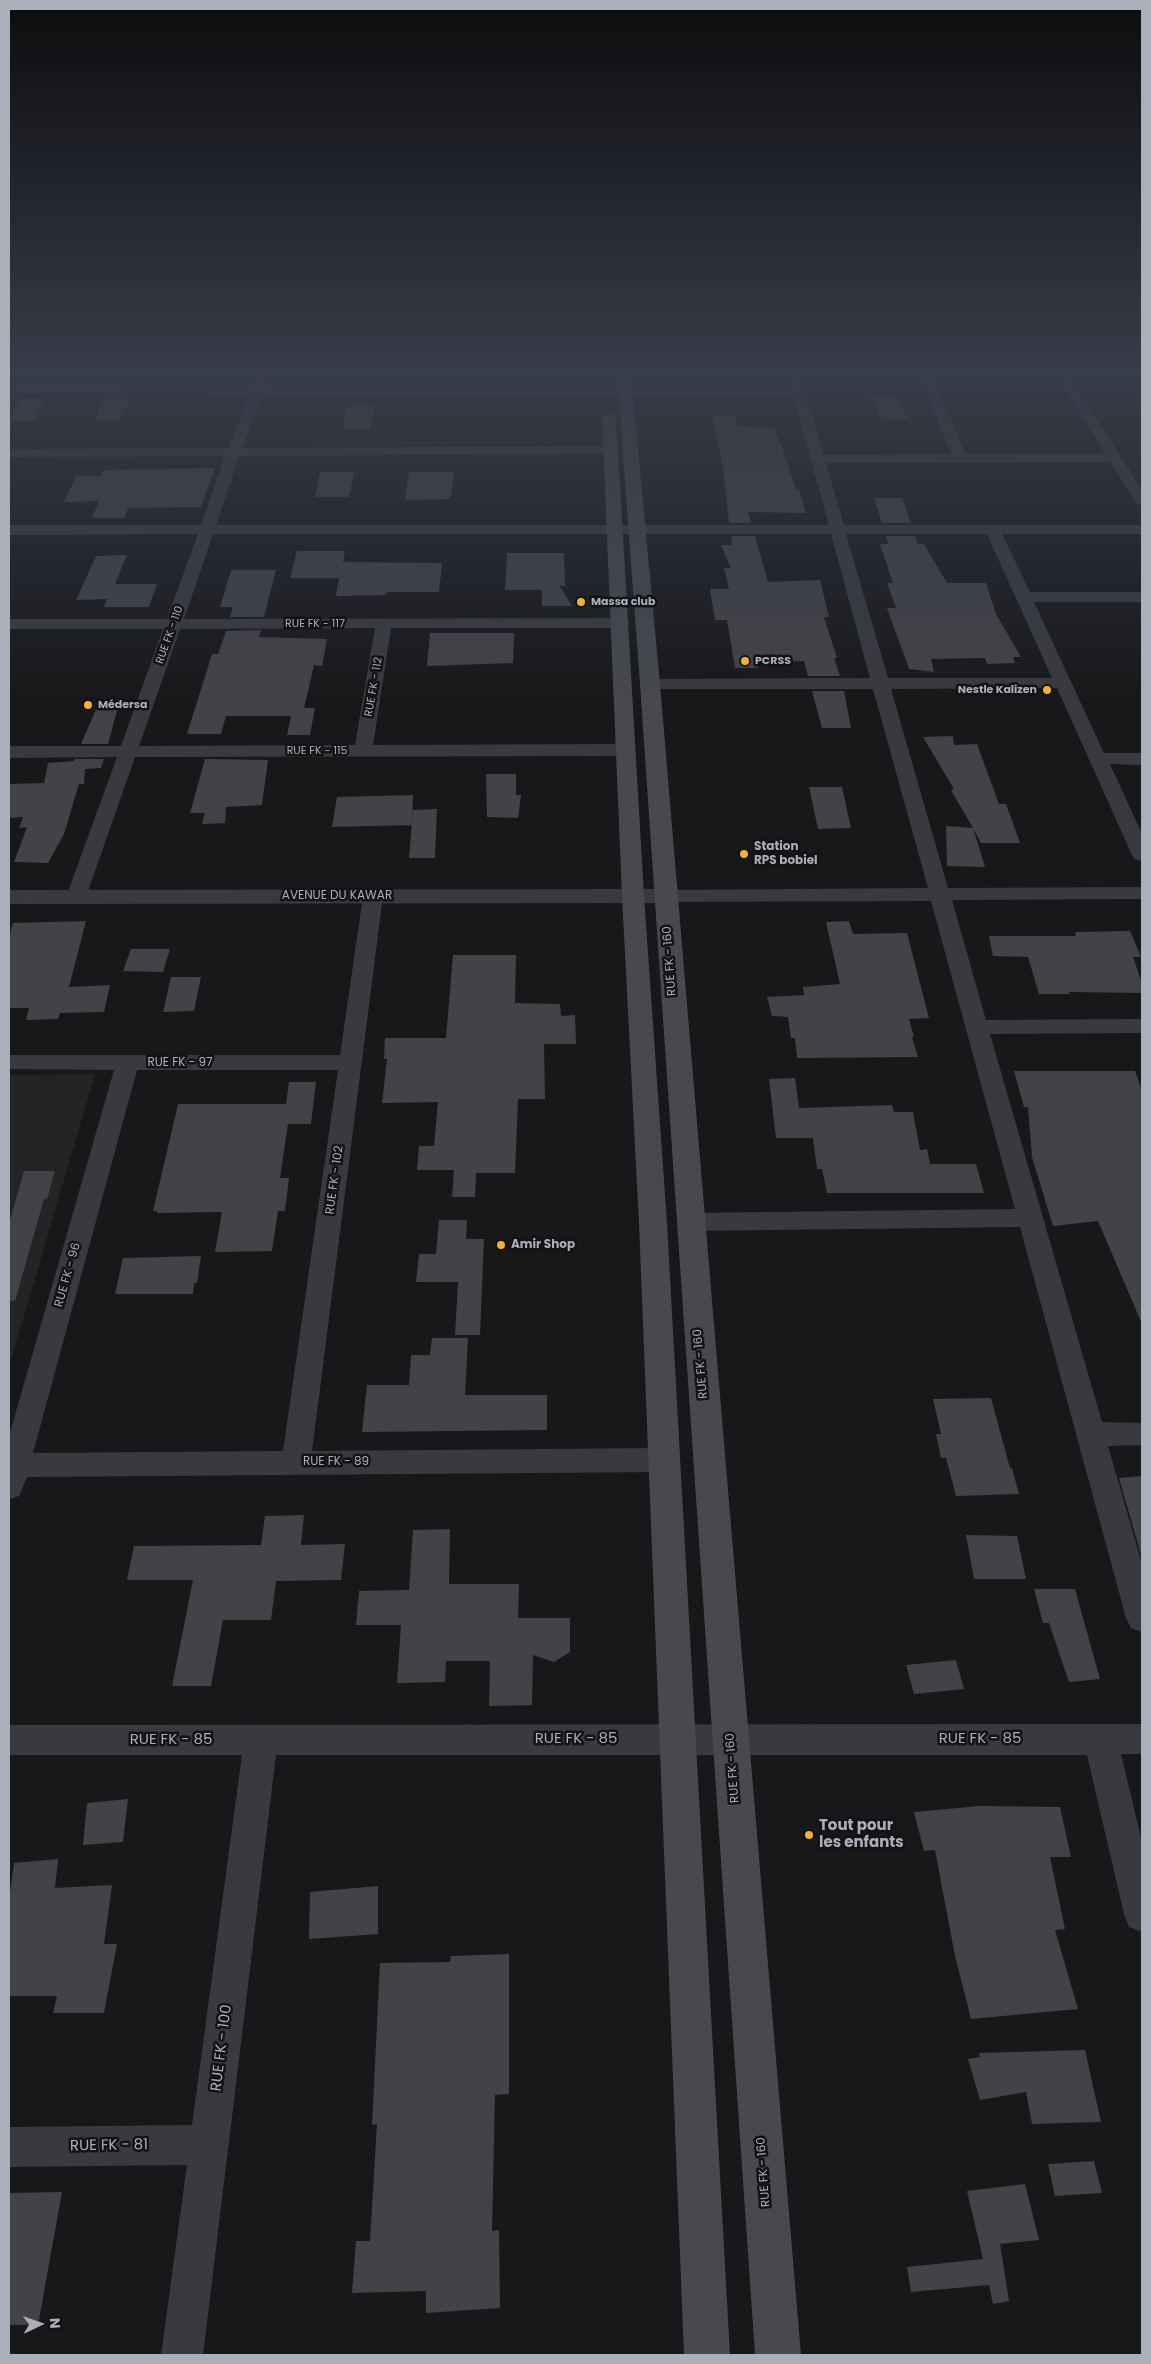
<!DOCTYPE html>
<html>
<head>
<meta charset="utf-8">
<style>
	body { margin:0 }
	#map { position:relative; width:1151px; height:2364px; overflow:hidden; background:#18181a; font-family:Poppins,sans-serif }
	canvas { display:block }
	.frame { position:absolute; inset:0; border:10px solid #aaafba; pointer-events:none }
	.north { position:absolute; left:15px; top:2299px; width:50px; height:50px; -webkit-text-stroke:4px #131315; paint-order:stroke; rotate:87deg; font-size:14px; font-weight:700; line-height:20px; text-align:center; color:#aaafba }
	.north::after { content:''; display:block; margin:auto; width:18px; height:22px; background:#aaafba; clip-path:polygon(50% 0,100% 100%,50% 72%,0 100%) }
</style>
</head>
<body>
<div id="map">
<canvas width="1151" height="2364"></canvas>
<div class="frame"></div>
<div class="north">N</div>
</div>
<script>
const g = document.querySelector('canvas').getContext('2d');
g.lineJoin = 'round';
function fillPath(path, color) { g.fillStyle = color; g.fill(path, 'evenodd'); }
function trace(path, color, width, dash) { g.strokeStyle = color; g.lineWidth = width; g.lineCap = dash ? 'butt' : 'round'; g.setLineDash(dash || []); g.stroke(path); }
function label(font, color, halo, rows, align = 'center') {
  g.font = font + ' Poppins,sans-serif'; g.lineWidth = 5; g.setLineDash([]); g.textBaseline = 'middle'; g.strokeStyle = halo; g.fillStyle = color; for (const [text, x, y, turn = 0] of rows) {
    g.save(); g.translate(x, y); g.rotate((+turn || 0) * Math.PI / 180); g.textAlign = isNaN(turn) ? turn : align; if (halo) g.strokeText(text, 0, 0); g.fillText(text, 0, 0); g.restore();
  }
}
const built = new Path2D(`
	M95,1074L9,1367V1075Z`);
const building = new Path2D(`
	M106,395H131L120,420L94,421Z
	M870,395H897L908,419H881Z
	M20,399H45L33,421H9Z
	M375,405L370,429H343L346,406Z
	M712,416H734L737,426L774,428L782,447L796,489H799L806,513L748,512L751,523H729L723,467Z
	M215,468L201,507L128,508L125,518H92L99,501L64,502L76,476H101L103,470Z
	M320,472H354L349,497H315Z
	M409,472H454L451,497L449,499L405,500Z
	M874,498H902L911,523H882Z
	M731,536H755L768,582L820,580L829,617H824L837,658H834L840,676H808L804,661L757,662L758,668H735L727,620H715L710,589H729L724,568H731L721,545H732Z
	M886,536H915L918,544H924L947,583H986L996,614L1021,657H1013L1015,663L987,664L985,658L931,659L934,672L909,669L887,608H896L887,583H893L880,544H888Z
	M297,551H345L343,562L442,563L439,592H387L386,595L336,596L339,578H290Z
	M507,553H564L565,586L559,585L572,606H542V590H505Z
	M127,555L115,584H157L149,607H104L107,599L76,600L96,556Z
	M231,570H276L264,617H230L233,607H220Z
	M261,630L259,637L327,639L322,666L314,665L304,708H315L310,735H287L291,716H226L221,734H187L212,654H218L226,631Z
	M430,633H514L513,663L427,666Z
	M812,691H844L851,728H822Z
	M97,707H118L108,744H81Z
	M953,736L954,745L977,744L999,804H1006L1020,843H981L973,828L985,867L947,866L946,826L973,828L951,790L954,789L923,737Z
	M75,759H104L101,768L85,769L84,784H79L64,834L48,863L14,862L27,827L19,828L23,817L9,818V784L44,783L48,763L74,761Z
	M205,759L268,760L262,805L226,807L225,823L202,824L205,813H190Z
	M486,774H516V795H521L518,818L487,817Z
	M809,787H842L851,828L818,829Z
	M413,795L412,825L332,827L337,797Z
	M437,809L435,858H409L413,810Z
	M86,921L69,987L110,985L104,1012L60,1013L58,1019L26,1020L29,1008H9V937L13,923Z
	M849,921L853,934L907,933L929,1018L909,1019L914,1037H912L918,1057L797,1058L795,1038H791L788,1017L772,1016L767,997L804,995L803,987L840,984L826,922Z
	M1130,931L1141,957H1133L1142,983V993L1069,992L1070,994H1039L1028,957L993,956L989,936H1076L1075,932Z
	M131,949H170L163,972L123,971Z
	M453,955H516L515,1003L560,1004L561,1016L575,1015L576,1044H544L545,1099H518L515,1173H476L475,1197H452L454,1170H417L419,1146H434L438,1102L382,1103L387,1059H384L385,1038H446Z
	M171,977H201L194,1011L163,1012Z
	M1014,1071H1135L1142,1091V1324L1098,1221L1053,1226L1032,1157L1028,1107H1024Z
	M795,1078L799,1108L892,1105L894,1112H913L920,1150L927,1149L930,1164H976L984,1193H827L822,1169H817L813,1138H776L769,1079Z
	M289,1082H316L311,1124H288L280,1178H289L285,1211H278L272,1251L215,1252L222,1212L157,1213V1211H153L178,1104H286Z
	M24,1171H55L47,1199H44L15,1301L9,1300V1224Z
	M439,1220H467L466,1239H484L480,1335H455L458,1282H416L419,1254H436Z
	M201,1256L197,1283H194L193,1294H115L123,1258Z
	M432,1338H468L465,1395H547V1430L362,1432L367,1385H409L411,1355H430Z
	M991,1398L1010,1468H1012L1019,1494L956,1496L946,1458H941L936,1434H941L933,1399Z
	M1142,1476V1558L1119,1478Z
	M304,1515L301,1545L345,1544L341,1580L276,1581L271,1620H223L211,1686H172L193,1580H127L134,1546L261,1545L265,1516Z
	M450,1529L449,1584H519L518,1618H570V1652L554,1662L533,1655L532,1705L489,1706L490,1661H446L445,1682L397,1683L401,1625H356L359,1591L409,1590L413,1530Z
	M966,1535L1017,1536L1026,1579H974Z
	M1034,1589H1075L1100,1679L1069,1682L1049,1623H1043Z
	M956,1660L964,1689L914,1694L906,1665Z
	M128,1799L123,1842L83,1845L87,1803Z
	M980,1806L1060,1807L1071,1857H1050L1065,1929L1055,1930L1078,2009L971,2019L955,1956L935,1850L924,1851L914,1812Z
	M58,1859L55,1888L112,1885L104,1944H117L104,2013H53L57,1996H9V1900L14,1863Z
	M378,1886V1934L309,1939L310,1892Z
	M509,1954V2094L495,2095L492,2231L499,2230L500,2308L426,2313V2291L352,2293L356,2241H370L377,2124L372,2125L380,1963L450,1962L451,1956Z
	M1085,2050L1101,2122L1032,2124L1026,2092L980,2100L968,2059L980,2057L979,2053Z
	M1094,2161L1102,2193L1055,2196L1048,2164Z
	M1025,2184L1039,2240L1000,2244L1009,2301L993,2304L989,2285L911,2292L907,2267L983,2259L967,2191Z
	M62,2192L38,2325H9V2193Z`);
const minor = new Path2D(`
	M258,374H265L269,377L266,386L791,387L788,374H800L824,455L951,454L920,374H932L966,454H1105L1056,374H1068L1142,490V505L1137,504L1110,462L826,463L844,525H1142V534H1002L1030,592H1142V602H1034L1104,753H1142V765L1110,764L1142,834V861L1135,859L1132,855L1057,688L891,689L948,888L1142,887V899L952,900L986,1020L1142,1019V1033L990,1034L1102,1422L1142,1423V1445L1108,1446L1142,1564V1632L1131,1628L1126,1618L1020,1227L690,1231L681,1228L677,1222L681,1216L690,1213L1015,1209L931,901L665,902L658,900L655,896L658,892L665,890L928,888L873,689H650L644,688L641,684L644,680L650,679L870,678L831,534H213L184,619L621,618L627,619L629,623L627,627L621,628H391L373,745L626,744L633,746L635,750L633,754L626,756L135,757L86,897L83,901L76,903L69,901L66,897L117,757L9,758V746H121L163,629H9V619H167L198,534L9,535V525H201L225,456L9,457V449L228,448L250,394L9,393V385L253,386ZM263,394L793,395L829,525H216L239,456L610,454L617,450L610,446L242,448ZM846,534H987L1052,678H888ZM375,628L355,745L139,746L180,629Z
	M373,890L380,892L383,896L312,1451L664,1448L674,1452L679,1460L674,1468L664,1472L27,1477L19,1496L9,1499V1436L114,1070L9,1069V1055H340L363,896L366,892ZM137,1070H338L283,1451L33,1453Z
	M1142,1724V1754H1121L1142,1842V1932L1129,1927L1124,1914L1087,1755H276L203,2355H161L187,2165L9,2167V2127L192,2125L242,1755H9V1725Z`);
const tertiary = new Path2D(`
	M665,889L673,891L676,896L673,901L665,903L9,904V890Z`);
const secondary = new Path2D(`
	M617,374H631L660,684L801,2355H755L640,684Z
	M609,413L616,417L644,896L667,1223L730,2355H684L639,1223L622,896L602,417Z`);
const markers = [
	[581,602,5,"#f5b134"],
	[745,661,5,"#f5b134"],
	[1047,690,5,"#f5b134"],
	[88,705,5,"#f5b134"],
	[744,854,5,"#f5b134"],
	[501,1245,5,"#f5b134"],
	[809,1835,5,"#f5b134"]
];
const farPoinames = [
	["Massa club",591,602],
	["PCRSS",755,661],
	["Nestle Kalizen",1037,690,"right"],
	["Médersa",98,705]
];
const farStreetnames = [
	["RUE FK - 117",315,624],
	["RUE FK - 110",170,635,-70],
	["RUE FK - 112",374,687,-80],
	["RUE FK - 115",317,751]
];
const poiNames = [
	["Station",754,847],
	["RPS bobiel",754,861],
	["Amir Shop",511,1245]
];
const streetNames = [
	["AVENUE DU KAWAR",337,896],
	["RUE FK - 160",670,961,-94],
	["RUE FK - 97",180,1063],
	["RUE FK - 102",335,1180,-82],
	["RUE FK - 96",68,1275,-74],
	["RUE FK - 160",701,1364,-95],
	["RUE FK - 89",336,1462],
	["RUE FK - 160",733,1768,-94],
	["RUE FK - 160",764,2172,-94]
];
const nearStreetnames = [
	["RUE FK - 85",576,1739],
	["RUE FK - 85",980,1739],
	["RUE FK - 85",171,1740],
	["RUE FK - 100",222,2048,-83],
	["RUE FK - 81",109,2146,-1]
];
const nearPoinames = [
	["Tout pour",819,1826],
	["les enfants",819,1843]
];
fillPath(built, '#242427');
fillPath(building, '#424347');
fillPath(minor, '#393a3f');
fillPath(tertiary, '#393a3f');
fillPath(secondary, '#47494f');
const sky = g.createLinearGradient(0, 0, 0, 704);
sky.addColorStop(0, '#0d0d0e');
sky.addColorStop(0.53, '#373d49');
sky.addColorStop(1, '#373d4900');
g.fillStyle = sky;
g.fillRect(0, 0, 1151, 704);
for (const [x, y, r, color] of markers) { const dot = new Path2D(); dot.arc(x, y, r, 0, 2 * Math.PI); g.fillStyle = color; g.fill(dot); trace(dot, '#131315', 2); }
label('bold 11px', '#aaafba', '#131315', farPoinames, 'left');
label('11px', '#aaafba', '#131315', farStreetnames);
label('bold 12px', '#aaafba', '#131315', poiNames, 'left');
label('12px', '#aaafba', '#131315', streetNames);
label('15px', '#aaafba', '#131315', nearStreetnames);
label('bold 15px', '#aaafba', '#131315', nearPoinames, 'left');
</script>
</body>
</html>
